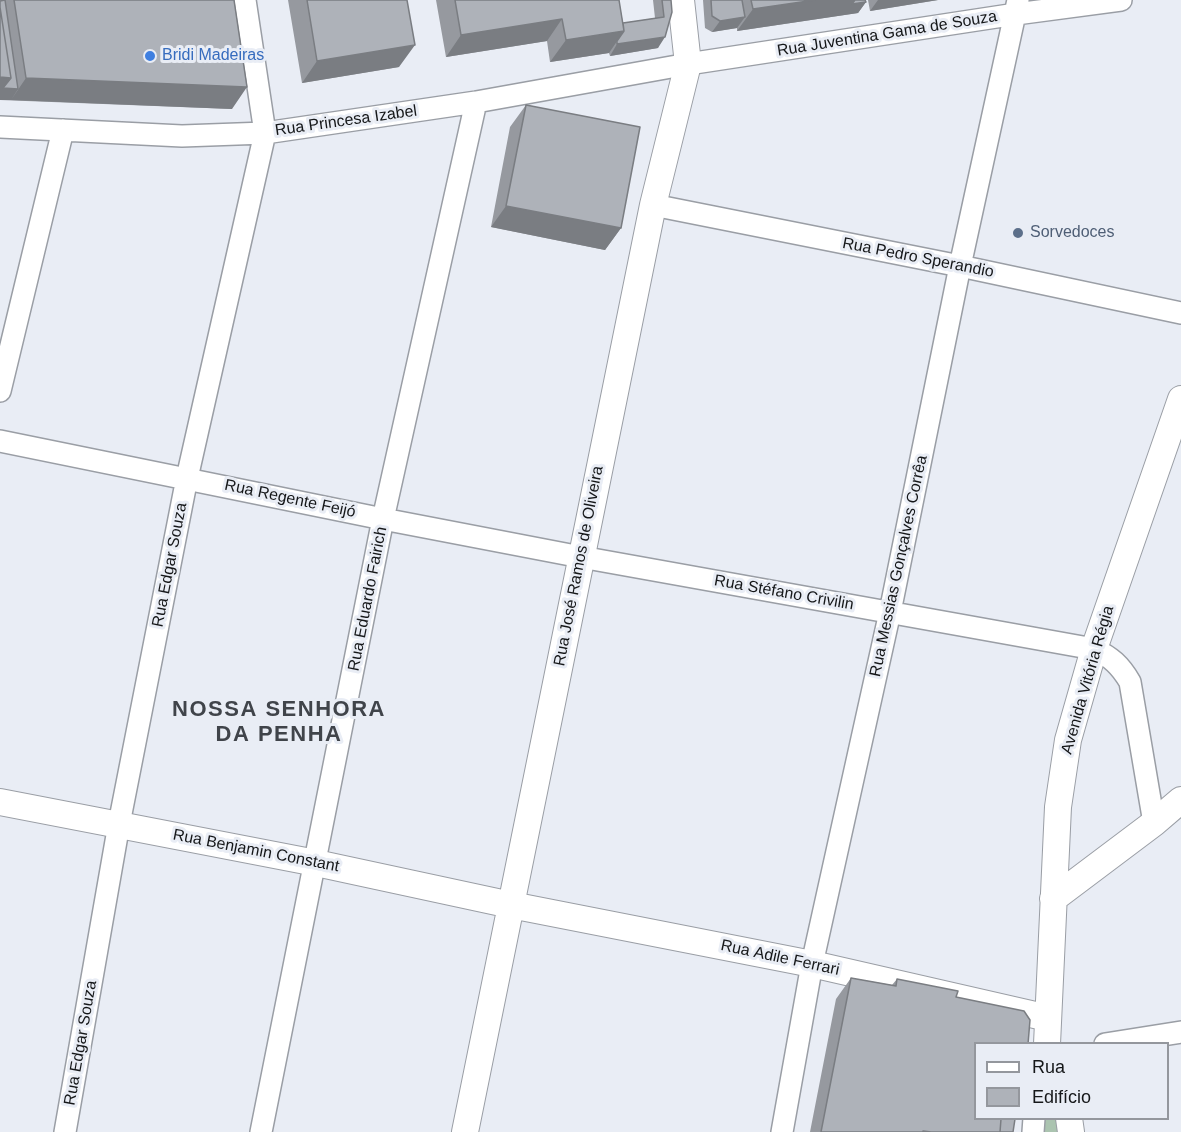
<!DOCTYPE html>
<html>
<head>
<meta charset="utf-8">
<style>
	body { margin:0 }
	#map { position:relative; width:1181px; height:1132px; overflow:hidden; background:#e9edf5; font-family:Helvetica,sans-serif }
	canvas { display:block }
	.legend { position:absolute; left:974px; top:1042px; width:195px; height:78px; box-sizing:border-box; background:#e9edf5; border:2px solid #94979d; margin:0; padding:8px 10px; list-style:none; font-size:18px; color:#151719 }
	.legend li { display:flex; align-items:center; gap:12px; height:30px }
	.legend b { width:30px; border:2px solid #94979d }
</style>
</head>
<body>
<div id="map">
<canvas width="1181" height="1132"></canvas>
<ul class="legend">
<li><b style="height:8px;background:#fff"></b>Rua</li>
<li><b style="height:16px;background:#aeb2b9"></b>Edifício</li>
</ul>
</div>
<script>
const g = document.querySelector('canvas').getContext('2d');
g.lineJoin = 'round';
function fillPath(path, color) { g.fillStyle = color; g.fill(path, 'evenodd'); }
function trace(path, color, width, dash) { g.strokeStyle = color; g.lineWidth = width; g.lineCap = dash ? 'butt' : 'round'; g.setLineDash(dash || []); g.stroke(path); }
function label(font, color, halo, rows, align = 'center') {
  g.font = font + ' Helvetica,sans-serif'; g.lineWidth = 6; g.setLineDash([]); g.textBaseline = 'middle'; g.strokeStyle = halo; g.fillStyle = color; for (const [text, x, y, turn = 0] of rows) {
    g.save(); g.translate(x, y); g.rotate((+turn || 0) * Math.PI / 180); g.textAlign = isNaN(turn) ? turn : align; if (halo) g.strokeText(text, 0, 0); g.fillText(text, 0, 0); g.restore();
  }
}
const green = new Path2D(`
	M1045,1119H1059L1062,1132H1043Z`);
const minor = new Path2D(`
	M0,127L182,136L265,133L476,102L688,64L1016,14L1121,0
	M653,205L960,266L1181,313
	M0,391L63,130
	M0,441L383,519L581,557L1094,649C1111,657 1120,665 1130,682L1154,823
	M1105,1044L1181,1032
	M65,1132L119,824L187,478L265,133L245,0
	M261,1132L383,519L476,102
	M782,1132L812,964L890,612L960,266L1018,0
	M1033,1132L1034,1118`);
const tertiary = new Path2D(`
	M0,802L316,863L511,905L812,964L1048,1018
	M1053,899L1154,823L1181,800
	M1047,1044L1058,807L1068,740L1094,649L1181,399
	M1069,1118L1071,1132
	M465,1132L653,205L688,64L681,0`);
const wall = new Path2D(`
	M0,0H234L232,109L0,100Z
	M288,0H407L399,67L302,83Z
	M436,0H619L623,23L655,18L653,0H671L658,48L610,56L609,53L550,62L547,41L446,57Z
	M703,0H865L866,2L858,13L737,31V28L712,32L705,28Z
	M868,0H938L870,11Z
	M526,105L621,228L605,250L491,227L510,127Z
	M851,978L892,985L897,979L956,997L1013,1132H810L836,999Z`);
const shadedWall = new Path2D(`
	M815,0H855L866,2L858,13L737,31L753,9Z
	M878,0H938L870,11Z
	M745,17L737,28L712,32L720,21Z
	M562,19L547,41L446,57L461,35Z
	M624,31L609,53L550,62L566,40Z
	M665,37L658,48L610,56L617,44Z
	M415,45L399,67L302,83L317,61Z
	M0,77L11,78L18,89L11,100H0Z
	M26,78L247,87L232,109L11,100Z
	M506,206L621,228L605,250L491,227Z`);
const building = new Path2D(`
	M5,0L18,89L3,88L11,78L0,7V1Z
	M14,0H234L247,87L26,78Z
	M307,0H407L415,45L317,61Z
	M455,0H619L624,31L566,40L562,19L461,35Z
	M662,0H671L672,12L665,37L617,44V41L624,31L623,23L664,17Z
	M711,0H742L745,17L720,21L712,16Z
	M751,0H815L753,9Z
	M855,0H865L866,2L852,4Z
	M0,7L11,78L0,77Z
	M526,105L640,127L621,228L506,206Z
	M851,978L896,986L897,979L958,991L956,997L1024,1011L1030,1020L1028,1044H975V1119H1001L1000,1132H931L923,1131V1132H821Z
	M1001,1119H1015L1013,1132H1000Z`);
const markers = [
	[150,56,6,"#3f7fe0"],
	[1018,233,6,"#5c6f8a"]
];
const streetNames = [
	["Rua Juventina Gama de Souza",887,34,-9],
	["Rua Princesa Izabel",346,121,-8],
	["Rua Pedro Sperandio",918,258,11],
	["Rua Regente Feijó",290,499,12],
	["Rua Edgar Souza",170,565,-79],
	["Rua José Ramos de Oliveira",579,566,-79],
	["Rua Messias Gonçalves Corrêa",899,566,-78],
	["Rua Stéfano Crivilin",784,593,10],
	["Rua Eduardo Fairich",368,599,-79],
	["Avenida Vitória Régia",1088,680,-74],
	["Rua Benjamin Constant",256,851,11],
	["Rua Adile Ferrari",780,958,12],
	["Rua Edgar Souza",81,1043,-80]
];
const shopNames = [
	["Bridi Madeiras",162,56]
];
const serviceNames = [
	["Sorvedoces",1030,233]
];
const districtNames = [
	["NOSSA SENHORA",279,710],
	["DA PENHA",279,735]
];
fillPath(green, '#abc4b0');
trace(minor, '#9a9ea5', 24);
trace(tertiary, '#9a9ea5', 28);
trace(minor, '#fff', 21);
trace(tertiary, '#fff', 26);
fillPath(wall, '#96999f');
fillPath(shadedWall, '#7a7d82');
fillPath(building, '#aeb2b9');
trace(building, '#7a7d82', 1.5);
for (const [x, y, r, color] of markers) { const dot = new Path2D(); dot.arc(x, y, r, 0, 2 * Math.PI); g.fillStyle = color; g.fill(dot); trace(dot, '#e9edf5', 2); }
label('16px', '#151719', '#e9edf5', streetNames);
label('16px', '#366cbe', '#e9edf5', shopNames, 'left');
label('16px', '#4e5e75', '#e9edf5', serviceNames, 'left');
g.letterSpacing = '1.5px';
label('bold 22px', '#40444a', '#e9edf5', districtNames);
g.letterSpacing = '0px';
</script>
</body>
</html>
